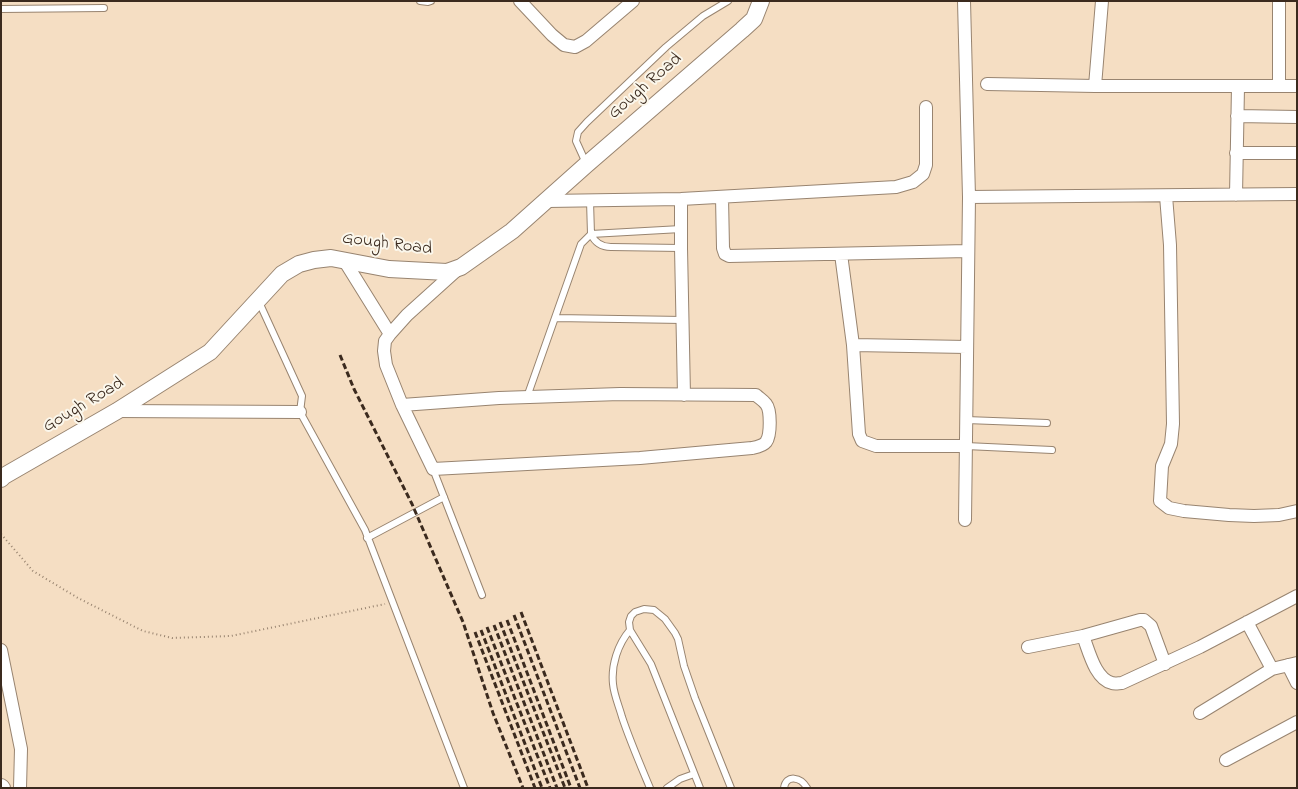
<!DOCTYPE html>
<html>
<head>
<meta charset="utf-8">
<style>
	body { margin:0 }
	#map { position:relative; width:1298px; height:789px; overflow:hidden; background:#f5dec3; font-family:"Indie Flower",sans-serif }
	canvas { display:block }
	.frame { position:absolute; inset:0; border:2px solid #3b2a1e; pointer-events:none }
</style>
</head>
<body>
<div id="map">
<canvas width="1298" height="789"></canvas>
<div class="frame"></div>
</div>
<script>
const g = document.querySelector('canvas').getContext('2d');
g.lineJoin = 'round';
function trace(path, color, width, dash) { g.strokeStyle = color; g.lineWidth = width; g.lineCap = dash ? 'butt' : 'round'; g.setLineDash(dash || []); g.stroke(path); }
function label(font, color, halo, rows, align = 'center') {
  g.font = font + ' "Indie Flower",sans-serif'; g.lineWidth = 4; g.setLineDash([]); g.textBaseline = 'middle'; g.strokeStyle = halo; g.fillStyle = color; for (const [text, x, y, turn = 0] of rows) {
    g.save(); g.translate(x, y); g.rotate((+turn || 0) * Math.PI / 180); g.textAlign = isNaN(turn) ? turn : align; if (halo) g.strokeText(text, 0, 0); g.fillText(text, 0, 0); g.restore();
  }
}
const path = new Path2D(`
	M1,534L33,571L78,598L143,631L172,638L231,636L385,604`);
const lane = new Path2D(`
	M420,1L428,2L431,1
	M1,9L104,8
	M586,163L576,141L578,132L587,122L666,47L703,16L728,1
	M590,201L591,234C595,243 602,247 611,247L681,248
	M259,302L302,396L300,412L365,530L464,788
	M555,318L683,320
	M527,397L581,244L591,234L681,229
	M966,420L1047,423
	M966,446L1052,450
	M433,469L482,595
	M367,538L444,497
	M630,630C618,644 611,665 613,684C614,695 619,706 622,717C630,741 640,764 650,788
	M667,788L680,779L694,774
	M700,788L651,664L630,630L629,622L631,616L635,612L644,609L654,610L665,619L675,633L678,639L684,666L695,698L731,788
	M784,788C786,774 801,777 807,788`);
const street = new Path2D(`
	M520,1L552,35L564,45L575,47L586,41L633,1
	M964,1L969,197L965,520
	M1102,1L1095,86H1297
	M987,84L1095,86
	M1279,86V1
	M1237,116L1297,117
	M1236,153H1297
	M1236,195L1238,87
	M1166,196L1170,245L1173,424L1171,444L1162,466L1160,501L1169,508L1184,511L1229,515L1254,516L1279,515L1297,511
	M722,197L723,248L725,254L729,256L968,251
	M969,197L1297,194
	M681,199V248L684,395
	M547,201L681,199L896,187L913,182L923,174L926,165V107
	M841,254L853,345L859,434L862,441L876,446H966
	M344,260L390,334
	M853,345L967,347
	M402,405L499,398L620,394L756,395C759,398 763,400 766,404C771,410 771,435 766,442C763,446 757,447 752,448L640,458L433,469L402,405L386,365L384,351L385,341L390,334L407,315L458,269
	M117,411L300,412
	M1247,622L1272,669L1297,663
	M1083,636C1089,651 1095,679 1112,683C1115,684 1119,683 1122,683L1200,647L1297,596
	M1028,647L1083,636L1140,620H1144L1151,626L1165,664
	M1,650L21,749L20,788
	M1288,665L1297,683
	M1200,713L1272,669
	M1226,760L1297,722`);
const secondary = new Path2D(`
	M1,479L4,476L117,411L210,352L282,274L299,264L314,260L331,258L389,269L447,272L461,267L512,231L586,165L742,30L754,19L761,1
	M1,787L2,788`);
const rail = new Path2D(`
	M340,355L354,389L412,504L463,622L493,713L523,788
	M521,612L588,788
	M514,615L580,788
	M507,620L571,788
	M500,622L565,788
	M494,625L557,788
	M487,627L550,788
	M481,630L542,788
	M475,632L535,788`);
const streetNames = [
	["Gough Road",646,87,-41],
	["Gough Road",387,245,7],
	["Gough Road",84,406,-31]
];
trace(lane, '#988470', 8);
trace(street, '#988470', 14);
trace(secondary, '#988470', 18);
trace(path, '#988470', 2, [1, 3]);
trace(lane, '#fff', 6);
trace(street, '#fff', 12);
trace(secondary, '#fff', 16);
trace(rail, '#3b2a1e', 3, [6, 3]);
label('18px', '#3b2a1e', '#fbf7ec', streetNames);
</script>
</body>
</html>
